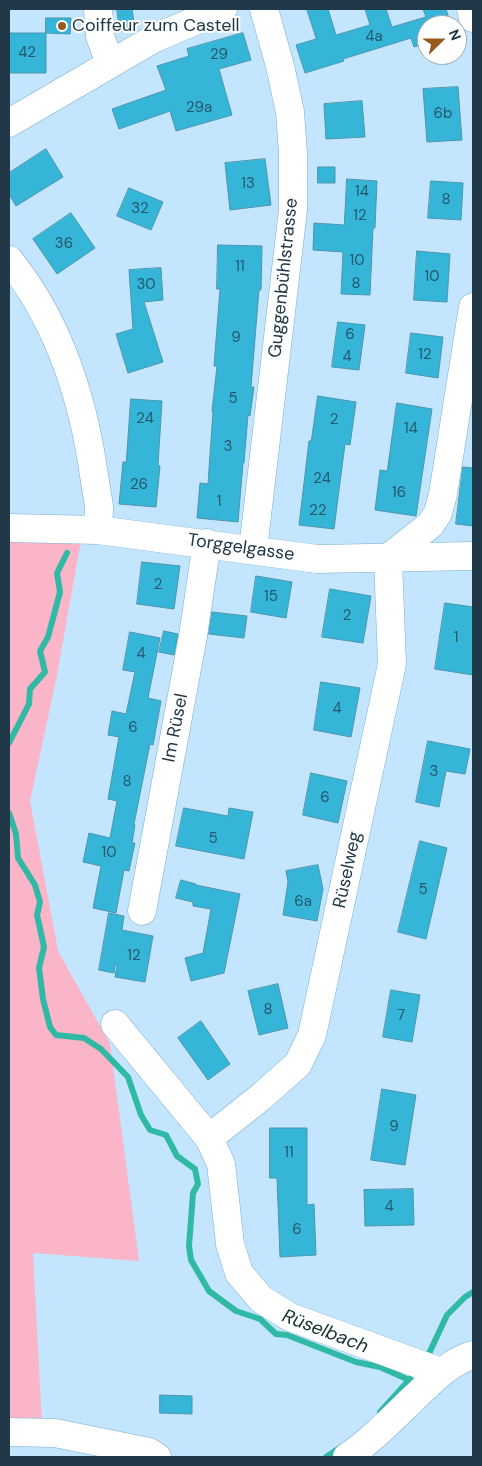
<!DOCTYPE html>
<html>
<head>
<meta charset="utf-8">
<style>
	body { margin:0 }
	#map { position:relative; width:482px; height:1466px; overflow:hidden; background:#c4e5fe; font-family:"DM Sans",sans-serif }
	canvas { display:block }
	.frame { position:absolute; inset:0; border:10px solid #213848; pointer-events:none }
	.north { position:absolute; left:417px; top:15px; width:50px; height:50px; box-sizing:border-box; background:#fff; border:1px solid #a6afb6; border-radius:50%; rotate:68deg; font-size:14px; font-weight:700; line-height:20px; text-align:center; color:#213848 }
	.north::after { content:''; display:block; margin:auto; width:18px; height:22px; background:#985a1f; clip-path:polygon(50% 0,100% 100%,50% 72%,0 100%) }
</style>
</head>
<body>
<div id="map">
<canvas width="482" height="1466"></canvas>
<div class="frame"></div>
<div class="north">N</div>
</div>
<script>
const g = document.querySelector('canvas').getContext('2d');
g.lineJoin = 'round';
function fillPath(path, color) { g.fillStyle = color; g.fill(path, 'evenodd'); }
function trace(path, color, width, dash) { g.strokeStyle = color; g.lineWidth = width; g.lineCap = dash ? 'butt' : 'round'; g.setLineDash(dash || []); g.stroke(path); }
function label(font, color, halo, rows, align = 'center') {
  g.font = font + ' "DM Sans",sans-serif'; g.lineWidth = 4; g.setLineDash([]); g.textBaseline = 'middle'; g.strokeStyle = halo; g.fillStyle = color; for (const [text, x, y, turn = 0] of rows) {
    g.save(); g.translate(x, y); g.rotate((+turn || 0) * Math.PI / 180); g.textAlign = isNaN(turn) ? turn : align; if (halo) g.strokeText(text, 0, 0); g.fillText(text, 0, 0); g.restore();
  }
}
const green = new Path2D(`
	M9,534L78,537L80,546L56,680L30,801L58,951L110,1044L139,1261L33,1253L42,1424L9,1421Z`);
const stream = new Path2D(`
	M9,743L29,704L30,689L45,672L40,651L48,637L60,592L57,573L67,553
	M9,813L16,834L18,858L35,885L40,902L37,915L44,947L39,968L43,999L50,1027L56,1035L84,1038L101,1049L128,1077L141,1115L150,1130L166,1135L177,1156L195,1169L198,1184L193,1193L189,1246L191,1260L209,1291L236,1311L260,1319L276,1334L287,1335L356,1362L380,1367L409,1380
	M426,1360L447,1315L465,1297L473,1292
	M380,1412L410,1379
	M326,1457L341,1447`);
const building = new Path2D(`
	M117,9H132L135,29L120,31Z
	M307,9H328L336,35L370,25L365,9H386L392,27L426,17L423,9H446L451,25H428L427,21V43L414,47L411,38L343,59L344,61L305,73L296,45L316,39Z
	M46,18H71L70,34L46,33Z
	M9,33H46V73H9Z
	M243,33L251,60L219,69L232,115L176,131L170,111L119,129L112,109L166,90L157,66L189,56L187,49Z
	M458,87L462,140L427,142L423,89Z
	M362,101L365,137L326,139L324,104Z
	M46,149L63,177L16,206L9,194V173Z
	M265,159L271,205L230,210L225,163Z
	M318,167H335V183H318Z
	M347,179L377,181L375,228H373L370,295L341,294L343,252L313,250L314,223L344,225Z
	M431,181L463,183L461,220L428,218Z
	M129,188L163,202L151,230L117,216Z
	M71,213L95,248L57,274L33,239Z
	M218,245L262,246L261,290H259L251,387H254L250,416L248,415L244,463H243L238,522L197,518L200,483L208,484L213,411H212L217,366H214L220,289H217Z
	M417,251L450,254L447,302L414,300Z
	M161,268L163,300L144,302L163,362L128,373L116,334L133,329L129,270Z
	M338,322L365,325L359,370L332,367Z
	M411,333L443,337L438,378L406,373Z
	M318,396L356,402L350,445L345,444L334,529L299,525L309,441H311Z
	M131,399L162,401L158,465L160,466L156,507L119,504L123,462H126Z
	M397,403L432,409L416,516L375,510L380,470L387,471Z
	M463,467L473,468V526L456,524Z
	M142,562L180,566L174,609L137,604Z
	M256,576L292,582L286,618L251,612Z
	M330,589L371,596L363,643L322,637Z
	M445,603L473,607V675L435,669Z
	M212,612L247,616L244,638L209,634Z
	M164,631L178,634L174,655L159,652Z
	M130,632L160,638L148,698L161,701L153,745L150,744L134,824L135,825L132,843H135L129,871L124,870L116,913L93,908L101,866L83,862L89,833L110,838L117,801L108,799L119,737L108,735L112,711L126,714L135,672L123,670Z
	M321,682L360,688L351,737L314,730Z
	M428,741L470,749L465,774L446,771L439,807L416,802Z
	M311,773L347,781L338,823L303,815Z
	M184,808L228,816L229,808L253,812L244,859L176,846Z
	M420,841L447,848L426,939L398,932Z
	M318,865L323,889L317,921L283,915L288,882L286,871Z
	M181,880L196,884V885L240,894L224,973L191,981L185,958L203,953L211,909L193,906V902L176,898Z
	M109,913L124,916L122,930L153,936L145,982L115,977L117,965H115L114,973L99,970Z
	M278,984L288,1028L259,1035L248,991Z
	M391,990L420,995L412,1042L383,1037Z
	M201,1021L230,1064L208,1080L178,1038Z
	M382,1089L416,1095L405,1165L371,1160Z
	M270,1128H307V1205L314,1204L316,1255L280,1257L277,1178H270Z
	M413,1189L414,1225L365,1226L364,1190Z
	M160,1395L192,1396V1414L160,1413Z`);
const minor = new Path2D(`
	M98,9L100,36L110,64
	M471,9L473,18
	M9,123L155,38L223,9
	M9,260C56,318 80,388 92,462C94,477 97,492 99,507C99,515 98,523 98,530
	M9,528L98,530L317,559L473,556
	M253,549L293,210V153L290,112L280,66L264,9
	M142,911L193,636L207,543
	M115,1024L209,1138L221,1164L230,1244L239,1273L261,1299L290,1317L441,1372
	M209,1138L261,1097L298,1064L312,1035L392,664L388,558L430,525L438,513L443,494L473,307
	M9,1432L55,1433L149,1452L157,1457
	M347,1457C372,1440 392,1419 414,1398C432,1381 449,1362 473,1355`);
const markers = [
	[62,26,5,"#985a1f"]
];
const numberNames = [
	["4a",374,37],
	["42",27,53],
	["29",219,55],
	["29a",199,108],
	["6b",443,114],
	["13",248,184],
	["14",362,192],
	["8",446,200],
	["32",140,209],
	["12",360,216],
	["36",64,244],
	["10",357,261],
	["11",240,267],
	["10",432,277],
	["8",356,284],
	["30",146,285],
	["6",350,335],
	["9",236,338],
	["12",425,355],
	["4",347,357],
	["5",233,399],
	["24",145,419],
	["2",334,420],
	["14",411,429],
	["3",228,447],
	["24",322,479],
	["26",139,485],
	["16",399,493],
	["1",219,502],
	["22",318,511],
	["2",158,585],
	["15",271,597],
	["2",347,616],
	["1",456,638],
	["4",141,654],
	["4",337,709],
	["6",133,728],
	["3",434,772],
	["8",127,782],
	["6",325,798],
	["5",213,839],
	["10",109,853],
	["5",423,890],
	["6a",303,902],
	["12",134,956],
	["8",268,1010],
	["7",401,1016],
	["9",394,1127],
	["11",289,1153],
	["4",389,1207],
	["6",297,1230]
];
const poiNames = [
	["Coiffeur zum Castell",72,26]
];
const streetNames = [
	["Guggenbühlstrasse",284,278,-84],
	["Torggelgasse",241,548,8],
	["Im Rüsel",176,728,-79],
	["Rüselweg",348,870,-78]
];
const waterNames = [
	["Rüselbach",325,1332,21]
];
fillPath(green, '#fab5c9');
trace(stream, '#30b9a4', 6);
fillPath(building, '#35b5d7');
trace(building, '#4c96ad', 1);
trace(minor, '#77aed5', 29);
trace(minor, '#fff', 28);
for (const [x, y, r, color] of markers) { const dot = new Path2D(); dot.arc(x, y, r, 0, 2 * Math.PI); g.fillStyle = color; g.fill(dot); trace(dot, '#fff', 2); }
label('15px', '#26576c', null, numberNames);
label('18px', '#213848', '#fff', poiNames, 'left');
label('18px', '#213848', '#fff', streetNames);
label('italic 19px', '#17332d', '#fff', waterNames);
</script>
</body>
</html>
